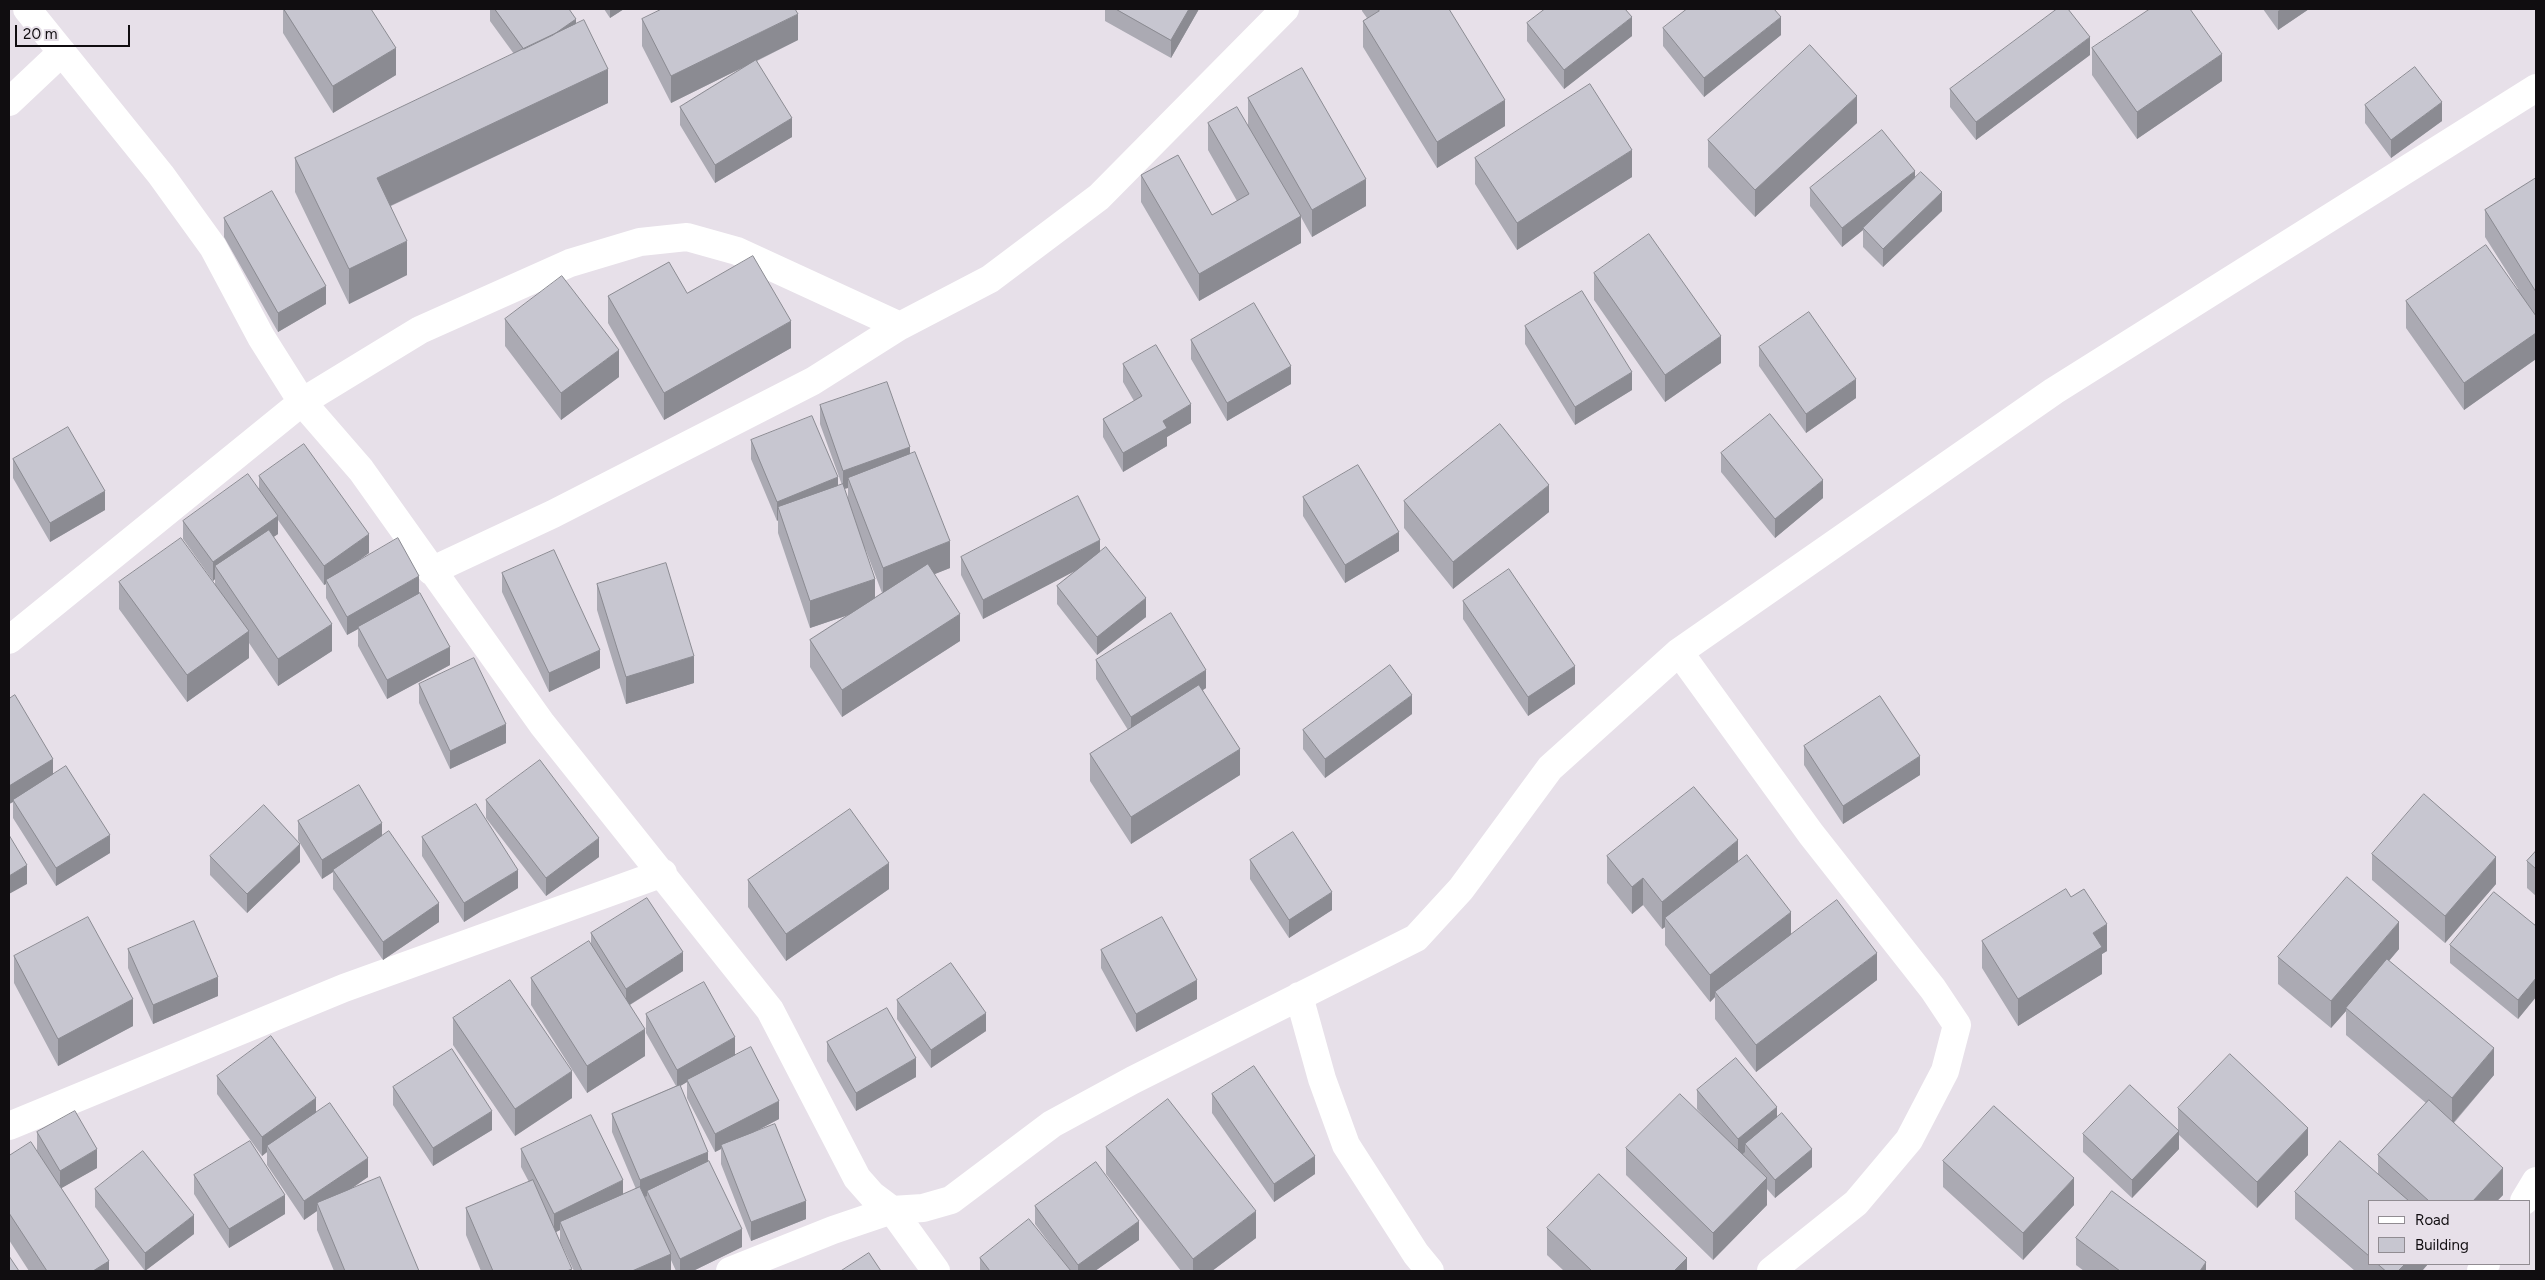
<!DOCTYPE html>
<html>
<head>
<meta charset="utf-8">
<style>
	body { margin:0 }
	#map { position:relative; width:2545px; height:1280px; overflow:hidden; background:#e7e0e9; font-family:Figtree,sans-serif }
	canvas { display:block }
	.frame { position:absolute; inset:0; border:10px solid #100d10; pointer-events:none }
	.legend { position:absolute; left:2368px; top:1200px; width:162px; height:65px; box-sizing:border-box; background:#e7e0e9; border:1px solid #918c92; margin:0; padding:6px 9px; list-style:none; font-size:15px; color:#100d10 }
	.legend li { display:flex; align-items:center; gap:10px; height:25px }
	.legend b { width:25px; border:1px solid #918c92 }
	.scale { position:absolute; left:15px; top:25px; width:115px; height:22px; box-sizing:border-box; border:2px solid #100d10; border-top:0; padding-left:6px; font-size:15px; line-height:18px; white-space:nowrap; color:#100d10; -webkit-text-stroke:4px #e7e0e9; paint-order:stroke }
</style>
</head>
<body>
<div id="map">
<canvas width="2545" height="1280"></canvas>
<div class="frame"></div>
<ul class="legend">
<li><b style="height:6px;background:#fff"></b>Road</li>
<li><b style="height:14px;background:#c7c6d0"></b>Building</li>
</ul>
<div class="scale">20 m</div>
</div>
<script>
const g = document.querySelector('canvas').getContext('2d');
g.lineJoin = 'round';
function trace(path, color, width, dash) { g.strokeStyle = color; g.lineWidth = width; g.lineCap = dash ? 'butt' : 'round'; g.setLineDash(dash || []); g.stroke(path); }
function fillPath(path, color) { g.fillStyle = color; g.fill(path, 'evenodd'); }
const minor = new Path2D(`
	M27,9L161,175L213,247L261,337L302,402L361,470L542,724L770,1010L857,1178L872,1195L892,1210L936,1271
	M9,102L62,52
	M431,571L553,514L813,381L900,326L990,279L1099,197L1285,9
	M9,640L302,402L420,330L570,263L640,242L687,237L737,251L900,326
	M1679,652L1811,834L1933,989L1957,1025L1945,1071L1909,1140L1856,1203L1771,1271
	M1299,996L1322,1079L1346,1145L1416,1254L1430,1271
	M9,1126L344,988L663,873
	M2524,1201L2536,1181
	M730,1271L833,1230L892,1210L923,1208L951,1200L1052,1124L1133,1080L1416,938L1461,889L1550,768L1679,652L2054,391L2536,88
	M2481,1271L2486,1264`);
const wall = new Path2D(`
	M283,9H371L396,75L333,113L283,33Z
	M490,9H569L576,24L608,103L391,206L407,275L349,304L295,192V158L514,54L490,21Z
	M604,9H624L610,18Z
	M1105,9H1199L1171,58L1105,21Z
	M1362,9H1449L1505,126L1437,168L1363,47V21L1367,18L1362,11Z
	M2263,9H2309L2278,30Z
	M642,19L798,40L757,61L792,137L715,183L680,125V107L744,67L671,103L642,46Z
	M1527,23L1632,36L1564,89L1527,41Z
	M1663,28L1781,35L1704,97L1663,46Z
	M2092,48L2222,81L2137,139L2092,75Z
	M2090,55L1976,140L1950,107V89Z
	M1248,98L1366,206L1312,237L1301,217V243L1199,301L1141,202V175L1212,215L1237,201L1208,150V123L1248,125Z
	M2365,105L2442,121L2391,158L2365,123Z
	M1857,123L1755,217L1708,167V140Z
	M1475,158L1632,177L1517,250L1475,184Z
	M1915,178L1942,211L1883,267L1863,247V230L1842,247L1810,206V188Z
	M2536,178V359L2464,410L2406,328V301L2518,289L2485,237V210Z
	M224,218L326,304L278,332L224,237Z
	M1594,273L1721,363L1665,402L1594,300Z
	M687,293L791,348L664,420L608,323V296Z
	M505,319L619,377L561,420L505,346Z
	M1525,326L1632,390L1575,425L1525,344Z
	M1191,340L1291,384L1227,421L1191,359Z
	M1759,347L1856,398L1806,433L1759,366Z
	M1123,364L1191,423L1167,437V446L1123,472L1103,437V419L1134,401L1123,382Z
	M820,405L910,454L950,568L934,574L960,641L842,717L810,667V640L848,615L810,628L778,533V520L777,521L751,459V440L838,486L842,485L820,424ZM848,488V499L844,489ZM865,548L882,593L875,598Z
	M1721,453L1823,498L1775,538L1721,472Z
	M13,459L105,510L50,542L13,478Z
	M259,476L369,553L351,565L419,594L450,665L387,699L358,646V629L347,635L326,598V584L324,585L278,520V534L273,537L332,651L278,686L249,643V658L187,702L119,609V582L215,585V579L213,581L183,539V521L259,490Z
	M1303,497L1399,551L1345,583L1303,516Z
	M1404,501L1549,512L1453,589L1404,528Z
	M1100,552L1146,617L1097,655L1057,604V586L1076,570L983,619L961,575V557Z
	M502,573L600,668L549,692L502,592Z
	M597,584L694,683L626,704L597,610Z
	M1463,601L1575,684L1528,716L1463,619Z
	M1096,660L1206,688L1203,690L1240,775L1131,844L1090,781V754L1128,730L1096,679Z
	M419,684L506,743L450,769L419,703Z
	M9,699L53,774L110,853L56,886L13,818V802L9,804Z
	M1412,714L1325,778L1303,749V730Z
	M1804,746L1920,775L1843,824L1804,765Z
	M486,800L599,857L546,896L486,818Z
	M298,821L382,836L439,922L383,960L333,889V872L322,879L298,840Z
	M422,837L518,888L464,922L422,856Z
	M2536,851V896L2527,888V861Z
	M2372,854L2496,884L2445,943L2372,880Z
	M210,856L300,862L247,913L210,875Z
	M1607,856L1738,862L1791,935L1877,980L1756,1072L1715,1019V997L1710,1002L1665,945V927L1662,929L1643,905L1632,914L1607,883Z
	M1250,860L1332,910L1289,938L1250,879Z
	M748,880L889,889L786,961L748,907Z
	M2536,926V997L2518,1019L2450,963V945Z
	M591,933L683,971L630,1005L645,1056L587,1093L531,1005V978L591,944Z
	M1982,941L2107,951L2102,954V974L2018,1026L1982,968Z
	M128,949L218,996L153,1024L128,968Z
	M2399,949L2389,961L2494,1075L2454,1123L2503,1195L2497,1201H2369V1264H2428L2422,1271H2355L2295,1219V1192L2378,1174V1155L2426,1103L2346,1035V1011L2331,1028L2278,984V957Z
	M1101,950L1197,999L1136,1032L1101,968Z
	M14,956L133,1026L58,1066L14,983Z
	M897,1000L986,1031L931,1068L897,1019Z
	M646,1014L735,1055L779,1119L754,1132L806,1219L751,1241L721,1164V1149L715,1152L687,1098V1082L680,1086L708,1162L742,1247L693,1271H676L671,1260V1271H574L560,1241V1230L556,1232L572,1271H481L466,1235V1208L529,1182L521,1167V1149L623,1194L636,1189L612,1132V1114L676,1086L646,1033Z
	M453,1018L572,1098L515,1136L453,1045Z
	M827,1042L916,1077L856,1111L827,1061Z
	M217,1076L316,1112L368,1177L348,1191L419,1271H334L317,1230V1211L304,1220L267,1165V1152L262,1156L217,1094Z
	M393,1087L492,1130L433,1166L393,1105Z
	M1697,1090L1777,1117L1812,1167L1775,1198L1767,1189V1205L1713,1260L1626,1175V1148L1706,1119L1697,1109Z
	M1212,1094L1315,1174L1274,1202L1212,1113Z
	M2178,1108L2308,1155L2257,1208L2179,1135V1149L2132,1198L2083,1152V1134L2178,1130Z
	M37,1132L97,1168L61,1188L109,1271H29L9,1240V1156L44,1162L37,1151Z
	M1106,1147L1256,1238L1212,1271H1181L1106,1174Z
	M1943,1161L2074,1205L2023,1260L1943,1187Z
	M194,1175L285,1214L229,1248L194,1194Z
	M95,1189L194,1234L145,1271L95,1207Z
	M1035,1206L1139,1240L1095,1271H980V1258L1058,1255L1035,1224Z
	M1547,1228L1687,1271H1564L1547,1255Z
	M2076,1238L2206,1271H2084L2076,1265Z`);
const shadedWall = new Path2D(`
	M610,9H624L610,18Z
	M1189,9H1199L1171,58V40Z
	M2281,9H2309L2278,30V11Z
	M798,14V40L671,103V76Z
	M1632,17V36L1564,89V70Z
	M1781,17V35L1704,97V78Z
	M576,19V37L527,53Z
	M2090,37V55L1976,140V122Z
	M396,48V75L333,113V86Z
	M2222,54V81L2137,139V112Z
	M608,69V103L377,212V178Z
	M1857,96V123L1755,217V190Z
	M1505,100V126L1437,168V142Z
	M2442,102V121L2391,158V140Z
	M792,118V137L715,183V165Z
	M1632,150V177L1517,250V223Z
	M1915,171V190L1863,228V230L1842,247V228Z
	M1366,179V206L1312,237V210Z
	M1942,192V211L1883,267V249Z
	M1301,216V243L1199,301V274Z
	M407,241V275L349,304V269Z
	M326,286V304L278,332V313Z
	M791,321V348L664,420V393Z
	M2536,333V359L2464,410V383Z
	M1721,336V363L1665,402V375Z
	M619,350V377L561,420V393Z
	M1291,366V384L1227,421V403Z
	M1632,372V390L1575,425V407Z
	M1856,379V398L1806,433V414Z
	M1191,404V423L1167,437V446L1123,472V453L1163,421Z
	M910,447V465L848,478V488L843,489V471Z
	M838,477V496L778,507V520L777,521V502Z
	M1823,480V498L1775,538V519Z
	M1549,485V512L1453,589V562Z
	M105,491V510L50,542V523Z
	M278,516V534L221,574L215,566V579L213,581V562Z
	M1399,532V551L1345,583V565Z
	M369,534V553L327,583L326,580V584L324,585V566Z
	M1100,540V558L983,619V600Z
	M950,541V568L883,595V568Z
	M419,576V595L358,627V629L347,635V617Z
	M875,579V606L810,628V601Z
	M1146,598V617L1097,655V637Z
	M960,614V641L842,717V690Z
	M332,624V651L278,686V659Z
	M249,631V658L187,702V675Z
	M450,647V665L387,699V680Z
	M600,650V668L549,692V673Z
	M694,656V683L626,704V677Z
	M1575,666V684L1528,716V697Z
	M1206,670V688L1131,735V717Z
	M1412,695V714L1325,778V759Z
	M506,724V743L450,769V751Z
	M1240,749V775L1131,844V817Z
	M1920,756V775L1843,824V806Z
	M53,759V778L13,800V802L9,804V786Z
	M382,823V842L333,870V872L322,879V860Z
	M110,835V853L56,886V868Z
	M599,838V857L546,896V878Z
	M1738,840V867L1665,918V927L1662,929V902Z
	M300,844V862L247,913V894Z
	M2496,857V884L2445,943V916Z
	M889,863V889L786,961V934Z
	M27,865V884L9,894V876Z
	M518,870V888L464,922V903Z
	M1643,878V905L1632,914V887Z
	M1332,892V910L1289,938V920Z
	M439,903V922L383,960V942Z
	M1791,912V938L1715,992V997L1710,1002V975Z
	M2399,922V949L2347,1010L2346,1008V1011L2331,1028V1001Z
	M2107,924V951L2102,954V974L2018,1026V999L2093,933Z
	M683,952V971L626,1007V989Z
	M1877,953V980L1756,1072V1045Z
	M218,977V996L153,1024V1005Z
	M2536,978V997L2518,1019V1000Z
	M1197,980V999L1136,1032V1014Z
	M133,999V1026L58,1066V1039Z
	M986,1013V1031L931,1068V1050Z
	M645,1029V1056L587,1093V1066Z
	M735,1037V1056L687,1080V1082L677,1088V1070Z
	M2494,1048V1075L2452,1124V1098Z
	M916,1058V1077L856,1111V1093Z
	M572,1071V1098L515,1136V1109Z
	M316,1098V1116L267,1146V1152L262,1156V1137Z
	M779,1101V1119L722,1149L721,1145V1149L715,1152V1134Z
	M1777,1107V1125L1745,1144V1152L1738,1158V1139Z
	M492,1111V1130L433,1166V1148Z
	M2308,1128V1155L2257,1208V1182Z
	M2179,1131V1149L2132,1198V1180Z
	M97,1149V1168L60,1189V1171Z
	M1812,1149V1167L1775,1198V1180Z
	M708,1152V1170L647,1191V1196L640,1199V1180Z
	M1315,1156V1174L1274,1202V1184Z
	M368,1158V1177L320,1210L317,1203V1211L304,1220V1201Z
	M2503,1168V1195L2497,1201H2473Z
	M1767,1178V1205L1713,1260V1233Z
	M2074,1178V1205L2023,1260V1233Z
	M623,1180V1199L560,1222V1230L554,1233V1214Z
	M285,1195V1214L229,1248V1229Z
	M806,1201V1219L751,1241V1222Z
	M1256,1211V1238L1212,1271H1193V1259Z
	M194,1215V1234L145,1271V1253Z
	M1139,1221V1240L1095,1271H1078V1265Z
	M742,1229V1247L693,1271H680V1259Z
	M671,1254V1271H632Z
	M1687,1258V1271H1674Z
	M109,1261V1271H93Z
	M2206,1262V1271H2200Z
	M2405,1264H2428L2422,1271H2398Z`);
const building = new Path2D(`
	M284,9H371L396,48L333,86Z
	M495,9H569L576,19L553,35L524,49Z
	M662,9H795L798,14L671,76L642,19Z
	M1116,9H1189L1171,40Z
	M1377,9H1449L1505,100L1437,142L1363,21L1379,11Z
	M1545,9H1625L1632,17L1564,70L1527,23Z
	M1687,9H1774L1781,17L1704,78L1663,28Z
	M2057,9H2068L2090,37L1976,122L1950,89Z
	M2150,9H2190L2222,54L2137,112L2092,48Z
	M584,20L608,69L377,178L407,241L349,269L295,158Z
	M1810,45L1857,96L1755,190L1708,140Z
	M756,60L792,118L715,165L680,107Z
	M2415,67L2442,102L2391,140L2365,105Z
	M1302,68L1366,179L1312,210L1248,98Z
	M1590,84L1632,150L1517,223L1475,158Z
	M1237,107L1301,216L1199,274L1141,175L1178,155L1212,215L1249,194L1208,123Z
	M1882,130L1915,171L1842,228L1810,188Z
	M1921,172L1942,192L1883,249L1863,228Z
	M2536,178V292L2485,210Z
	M272,191L326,286L278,313L224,218Z
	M1649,234L1721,336L1665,375L1594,273Z
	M2486,245L2536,316V333L2464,383L2406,301Z
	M753,256L791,321L664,393L608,296L669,262L687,293Z
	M562,276L619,350L561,393L505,319Z
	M1582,291L1632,372L1575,407L1525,326Z
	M1254,303L1291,366L1227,403L1191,340Z
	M1809,312L1856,379L1806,414L1759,347Z
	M1156,345L1191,404L1163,421L1167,428L1123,453L1103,419L1142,396L1123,364Z
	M887,382L910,447L843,471L820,405Z
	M1770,414L1823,480L1775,519L1721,453Z
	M812,416L838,477L777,502L751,440Z
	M1500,424L1549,485L1453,562L1404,501Z
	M68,427L105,491L50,523L13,459Z
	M304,444L369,534L324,566L259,476Z
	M915,452L950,541L883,568L848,478Z
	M1358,465L1399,532L1345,565L1303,497Z
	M248,474L278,516L213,562L183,521Z
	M843,484L875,579L810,601L778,507Z
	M1078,496L1100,540L983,600L961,557Z
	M269,530L332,624L278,659L215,566Z
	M181,538L249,631L187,675L119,582Z
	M398,538L419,576L347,617L326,580Z
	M1106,547L1146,598L1097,637L1057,586Z
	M554,550L600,650L549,673L502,573Z
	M666,563L694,656L626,677L597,584Z
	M928,564L960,614L842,690L810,640Z
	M1509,569L1575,666L1528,697L1463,601Z
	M420,593L450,647L387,680L358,627Z
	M1171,613L1206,670L1131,717L1096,660Z
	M474,658L506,724L450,751L419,684Z
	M1390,665L1412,695L1325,759L1303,730Z
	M1199,685L1240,749L1131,817L1090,754Z
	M15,695L53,759L9,786V699Z
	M1880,696L1920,756L1843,806L1804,746Z
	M540,760L599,838L546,878L486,800Z
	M66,766L110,835L56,868L13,800Z
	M359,785L382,823L322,860L298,821Z
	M1694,787L1738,840L1662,902L1643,878L1632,887L1607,856Z
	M2424,794L2496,857L2445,916L2372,854Z
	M476,804L518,870L464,903L422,837Z
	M264,805L300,844L247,894L210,856Z
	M850,809L889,863L786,934L748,880Z
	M389,831L439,903L383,942L333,870Z
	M1293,832L1332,892L1289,920L1250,860Z
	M9,835L27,865L9,876Z
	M2536,851V869L2527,861Z
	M1747,855L1791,912L1710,975L1665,918Z
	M2347,877L2399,922L2331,1001L2278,957Z
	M2066,889L2071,897L2084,889L2107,924L2093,933L2102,947L2018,999L1982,941Z
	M2494,892L2536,926V978L2518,1000L2450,945Z
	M647,898L683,952L626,989L591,933Z
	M1837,900L1877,953L1756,1045L1715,992Z
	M88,917L133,999L58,1039L14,956Z
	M1162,917L1197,980L1136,1014L1101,950Z
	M194,921L218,977L153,1005L128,949Z
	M589,941L645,1029L587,1066L531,978Z
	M2387,959L2494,1048L2452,1098L2346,1008Z
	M951,963L986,1013L931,1050L897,1000Z
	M510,980L572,1071L515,1109L453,1018Z
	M704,982L735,1037L677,1070L646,1014Z
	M887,1008L916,1058L856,1093L827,1042Z
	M271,1036L316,1098L262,1137L217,1076Z
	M751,1047L779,1101L715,1134L687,1080Z
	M452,1049L492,1111L433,1148L393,1087Z
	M2230,1054L2308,1128L2257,1182L2178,1108Z
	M1736,1058L1777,1107L1738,1139L1697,1090Z
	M1254,1066L1315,1156L1274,1184L1212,1094Z
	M680,1085L708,1152L640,1180L612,1114Z
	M2130,1085L2179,1131L2132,1180L2083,1134Z
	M1680,1094L1767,1178L1713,1233L1626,1148Z
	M1168,1099L1256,1211L1193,1259L1106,1147Z
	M2429,1100L2503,1168L2473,1201H2429L2378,1155Z
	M330,1103L368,1158L304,1201L267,1146Z
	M1994,1106L2074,1178L2023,1233L1943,1161Z
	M75,1111L97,1149L60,1171L37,1132Z
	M1782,1113L1812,1149L1775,1180L1745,1144Z
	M591,1115L623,1180L554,1214L521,1149Z
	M775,1124L806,1201L751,1222L721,1145Z
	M250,1141L285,1195L229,1229L194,1175Z
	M2340,1141L2409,1201H2369V1256L2295,1192Z
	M31,1142L109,1261L93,1271H47L9,1213V1156Z
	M143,1151L194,1215L145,1253L95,1189Z
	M709,1161L742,1229L680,1259L647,1191Z
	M1096,1162L1139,1221L1078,1265L1035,1206Z
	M1599,1174L1687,1258L1674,1271H1592L1547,1228Z
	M380,1177L419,1271H345L317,1203Z
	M533,1180L572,1269L567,1271H493L466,1208Z
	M640,1187L671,1254L632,1271H582L560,1222Z
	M2112,1191L2206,1262L2200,1271H2120L2076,1238Z
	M1029,1219L1071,1271H990L980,1258Z
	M869,1253L881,1271H841Z
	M9,1256L19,1271H9Z
	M2378,1264H2405L2398,1271H2386Z`);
trace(minor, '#fff', 28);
fillPath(wall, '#abaab3');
fillPath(shadedWall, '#8b8b92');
fillPath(building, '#c7c6d0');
trace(building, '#8b8b92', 1);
</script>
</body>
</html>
